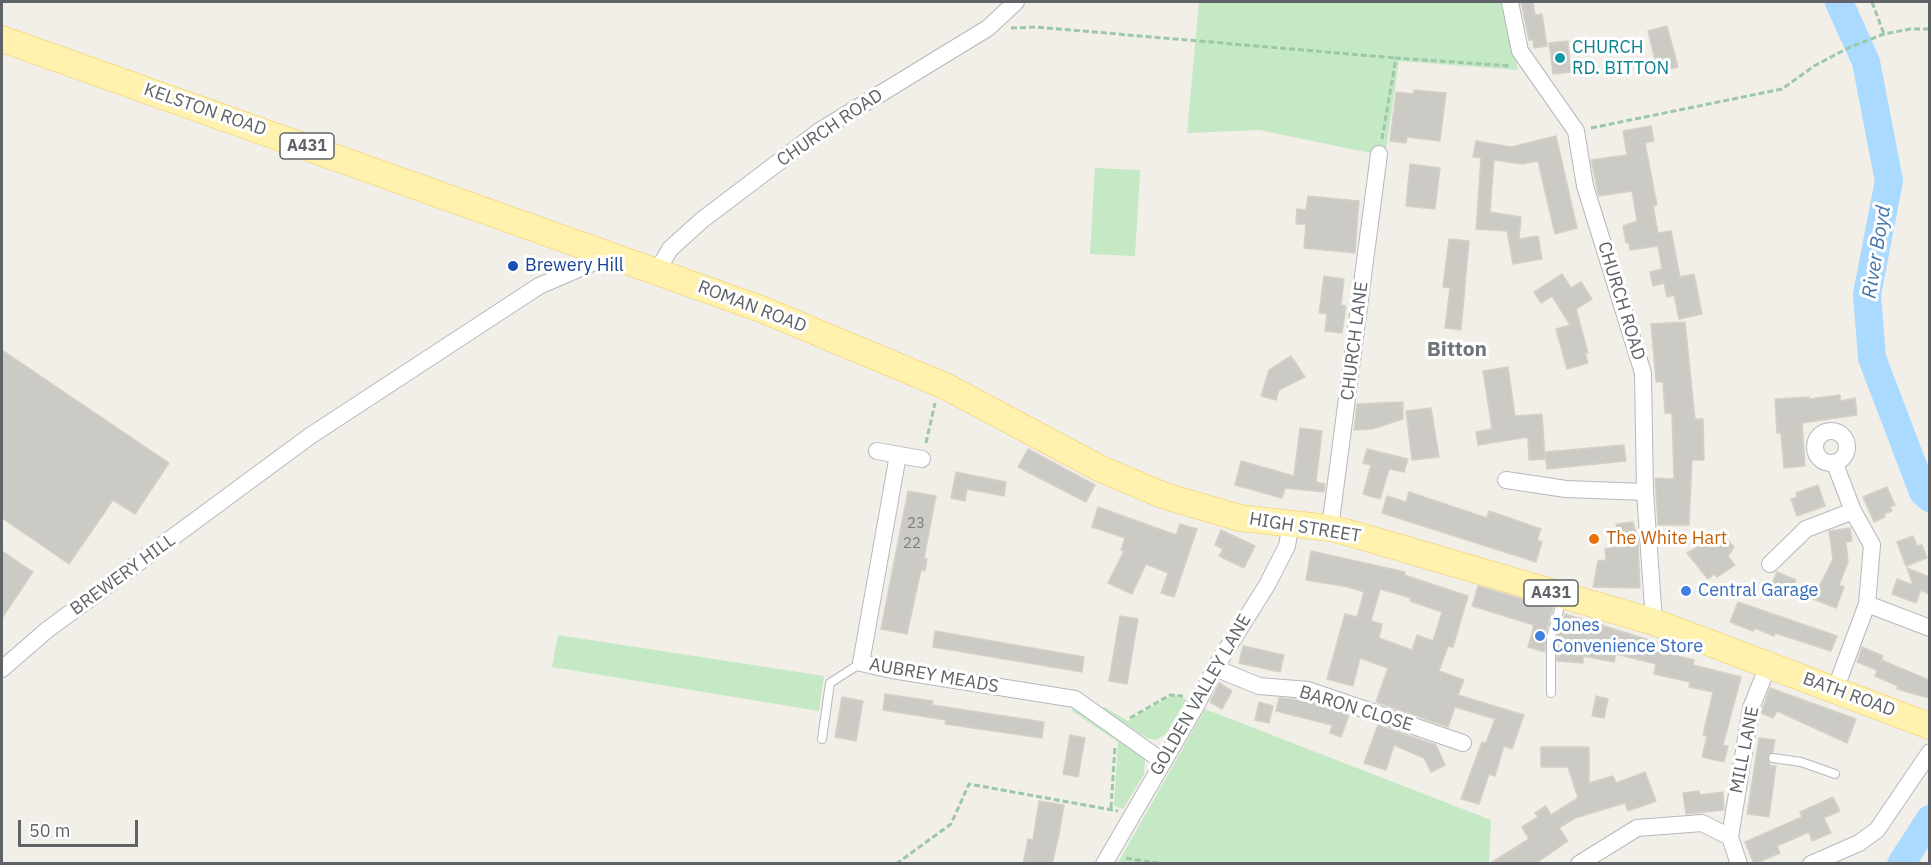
<!DOCTYPE html>
<html>
<head>
<meta charset="utf-8">
<style>
	body { margin:0 }
	#map { position:relative; width:1931px; height:865px; overflow:hidden; background:#f1efe8; font-family:"IBM Plex Sans",sans-serif }
	canvas { display:block }
	.frame { position:absolute; inset:0; border:3px solid #5f6368; pointer-events:none }
	.scale { position:absolute; left:18px; top:820px; width:120px; height:27px; box-sizing:border-box; border:3px solid #5f6368; border-top:0; padding-left:8px; font-size:18px; line-height:21px; white-space:nowrap; color:#5f6368; -webkit-text-stroke:4px #fff; paint-order:stroke }
</style>
</head>
<body>
<div id="map">
<canvas width="1931" height="865"></canvas>
<div class="frame"></div>
<div class="scale">50 m</div>
</div>
<script>
const g = document.querySelector('canvas').getContext('2d');
g.lineJoin = 'round';
function fillPath(path, color) { g.fillStyle = color; g.fill(path, 'evenodd'); }
function trace(path, color, width, dash) { g.strokeStyle = color; g.lineWidth = width; g.lineCap = dash ? 'butt' : 'round'; g.setLineDash(dash || []); g.stroke(path); }
function label(font, color, halo, rows, align = 'center') {
  g.font = font + ' "IBM Plex Sans",sans-serif'; g.lineWidth = 6; g.setLineDash([]); g.textBaseline = 'middle'; g.strokeStyle = halo; g.fillStyle = color; for (const [text, x, y, turn = 0] of rows) {
    g.save(); g.translate(x, y); g.rotate((+turn || 0) * Math.PI / 180); g.textAlign = isNaN(turn) ? turn : align; if (halo) g.strokeText(text, 0, 0); g.fillText(text, 0, 0); g.restore();
  }
}
const green = new Path2D(`
	M1199,2H1503L1518,70L1399,61L1385,156L1259,130L1187,133Z
	M1095,168L1140,170L1135,256L1090,254Z
	M558,635L824,676L819,711L552,667Z
	M1178,695L1187,700L1166,734L1156,740L1147,738L1102,709L1105,707L1128,721L1171,696Z
	M1073,706L1145,759L1144,774L1123,809L1114,806L1118,742L1072,711Z
	M1205,709L1491,820L1489,863H1118Z`);
const river = new Path2D(`
	M1839,2L1866,62L1889,181L1867,294L1872,358L1923,492L1930,498
	M1901,864L1930,819`);
const building = new Path2D(`
	M1521,2H1533L1535,15L1542,14L1547,46L1534,48L1533,40H1529Z
	M1667,26L1678,67L1658,72L1648,31Z
	M1568,41L1571,72L1553,74L1549,43Z
	M1414,90L1446,93L1440,141L1407,137L1406,143L1390,141L1396,92L1413,94Z
	M1651,126L1654,141L1645,143L1657,205L1653,206L1658,233L1671,231L1680,277L1694,274L1702,314L1679,319L1674,295L1667,297L1664,283L1653,286L1650,272L1662,269L1658,246L1630,250L1629,243H1626L1623,226L1637,221L1632,191L1599,196L1598,193L1591,160L1627,155L1623,131Z
	M1556,136L1577,228L1555,234L1538,161L1523,164L1494,160L1490,212L1521,217L1519,239L1538,236L1542,259L1513,264L1507,231L1476,229L1481,158L1473,157L1476,141L1511,147Z
	M1410,164L1440,168L1435,209L1406,206Z
	M1308,196L1359,201L1355,253L1304,248L1306,224H1296L1297,209L1306,210Z
	M1449,239L1469,241L1461,330L1445,328L1450,288L1443,287Z
	M1562,274L1571,288L1581,282L1592,299L1576,309L1588,353H1585L1588,363L1567,369L1556,329L1570,325L1552,296L1541,303L1534,292Z
	M1324,276L1344,279L1341,305L1346,306L1342,333L1325,331L1327,314L1319,313Z
	M1685,322L1695,419H1703L1704,460H1692L1689,525H1658L1655,478L1674,479L1672,413H1665L1663,382H1656L1651,324Z
	M2,350L169,463L135,514L113,500L69,564L2,518Z
	M1291,356L1305,377L1279,390L1276,400L1261,396L1269,370Z
	M1508,367L1515,416L1542,414L1545,459L1529,460L1528,437L1478,445L1476,432L1492,429L1483,371Z
	M1840,395V401L1855,398L1857,415L1802,423L1805,466L1784,468L1781,433H1777L1775,399L1809,397V399Z
	M1403,402V419L1372,429L1354,430L1357,404Z
	M1431,408L1439,457L1412,460L1406,411Z
	M1300,428L1322,431L1316,482L1325,484L1324,492L1285,488L1282,498L1235,485L1241,461L1294,476Z
	M1624,445L1626,461L1547,469L1545,452Z
	M1028,449L1095,485L1086,502L1018,467Z
	M1367,449L1408,459L1404,472L1389,469L1380,499L1363,494L1371,465L1363,463Z
	M956,472L1006,482L1004,496L967,489L965,501L951,498Z
	M1818,485L1825,506L1797,516L1791,499L1797,497L1796,493Z
	M1887,487L1895,505L1890,507L1892,511L1884,514L1885,517L1874,522L1863,497Z
	M908,491L936,496L924,558L927,559L925,571L921,570L907,634L881,629Z
	M1409,492L1487,518L1489,511L1541,529L1537,540L1542,542L1536,562L1382,513L1387,496L1406,502Z
	M1098,507L1176,535L1180,524L1197,529L1174,597L1161,593L1168,573L1146,564L1132,594L1108,583L1124,551L1121,550L1125,538L1092,527Z
	M1633,522L1638,543L1640,588L1593,587L1598,561L1606,560L1605,549L1620,546L1616,524Z
	M1850,528L1852,541L1846,542L1848,562L1839,585L1844,587L1836,608L1813,599L1833,559L1829,531Z
	M1221,530L1255,546L1244,568L1219,556L1223,549L1215,545Z
	M1721,533L1734,547L1728,556L1735,565L1717,577L1714,574L1708,579L1687,553Z
	M1913,536L1917,546L1922,545L1927,558L1906,566L1897,542Z
	M2,551L33,572L2,618Z
	M1311,551L1405,572L1404,575L1468,596L1453,647L1448,646L1439,671L1464,680L1458,695L1524,715L1512,749L1504,746L1495,776L1489,774L1479,804L1461,799L1482,742L1486,743L1495,719L1455,707L1448,727L1376,702L1388,668L1360,658L1353,686L1327,679L1345,614L1357,617L1364,592L1348,587L1306,580ZM1380,589L1411,598L1410,601L1442,612L1433,641L1417,635L1412,650L1379,638L1382,624L1371,621Z
	M1907,568L1929,577V594L1921,590L1916,603L1892,594L1897,579L1913,585Z
	M1777,572L1796,580L1790,594L1771,586Z
	M1478,586L1553,608L1545,635V652L1528,647L1534,625L1472,606Z
	M1738,602L1837,636L1831,651L1775,633L1774,636L1755,628L1753,631L1730,622Z
	M1565,614L1659,643L1656,651L1694,660L1693,665L1741,677L1723,745L1728,746L1724,762L1702,757L1707,736L1703,735L1713,692L1689,687L1690,682L1654,674L1656,664L1616,654L1614,662L1583,656V663L1557,661V638Z
	M1120,616L1138,619L1127,684L1109,681Z
	M935,631L1084,657L1082,672L933,647Z
	M1243,646L1284,655L1280,672L1239,663Z
	M1862,647L1883,656L1879,665L1881,660L1929,680V698L1897,689L1898,686L1875,676L1877,670L1857,662Z
	M1219,683L1232,691L1222,709L1210,702Z
	M1770,688L1856,719L1847,743L1777,711L1773,718L1761,713Z
	M885,694L933,701L932,705L1044,722L1042,738L945,724L946,720L883,710Z
	M1596,696L1608,699L1604,718L1592,716Z
	M842,697L863,701L856,741L835,737Z
	M1279,698L1306,700L1349,715L1341,737L1330,733L1332,725L1276,711Z
	M1259,702L1273,706L1269,723L1255,720Z
	M1378,725L1436,745L1445,765L1431,772L1424,758L1394,745L1386,770L1364,763Z
	M1070,735L1085,738L1078,777L1063,774Z
	M1759,738L1775,740L1773,752L1767,758L1771,766H1776L1769,817L1747,814Z
	M1541,747H1589V783L1613,776L1616,783L1645,772L1656,801L1628,811L1625,803L1575,818L1559,828L1568,841L1535,864H1489L1529,839L1522,827L1538,817L1535,813L1546,806L1551,815L1578,798L1568,767H1541Z
	M1699,791L1700,795L1723,792L1724,810L1686,814L1683,793Z
	M1833,797L1840,811L1824,818L1831,833L1812,841L1809,832L1777,846L1780,853L1754,864L1745,842L1802,817L1800,812Z
	M1039,801L1064,805L1059,835L1052,864H1023L1028,839L1033,840Z`);
const path = new Path2D(`
	M1872,2L1884,34
	M1011,28L1036,27L1396,58
	M1591,128L1782,89L1814,66L1848,48L1884,34L1910,29H1930
	M1382,139L1396,58L1511,66
	M926,443L935,403
	M1130,718L1170,695L1183,696
	M1111,808L1115,746
	M1126,858L1163,864
	M896,864L951,824L969,784L1118,811`);
const lane = new Path2D(`
	M1551,693V637L1563,597
	M822,739L830,683L861,663
	M1773,758L1801,762L1835,774`);
const street = new Path2D(`
	M1510,2L1520,51L1576,131L1585,186L1643,373L1645,492L1654,622
	M657,271L670,249L702,220L821,130L988,28L1016,2
	M1815 447a16 16 0 1 1 32 0a16 16 0 1 1-32 0Z
	M877,451L922,459
	M898,455L861,663L892,670L1075,699L1162,761
	M1835,464L1853,511L1872,545L1867,604L1835,690
	M1506,480L1566,489L1645,492
	M1330,528L1379,154
	M1770,564L1806,529L1853,511
	M1867,604L1930,628
	M1215,668L1259,686L1308,690L1463,743
	M2,669L47,630L310,436L539,286L611,255
	M1104,864L1197,704L1215,668L1267,585L1287,546L1291,523
	M1579,864L1637,828L1702,823L1730,837
	M1739,864L1730,837L1751,708L1768,666
	M1811,864L1859,843L1877,830L1930,752`);
const primary = new Path2D(`
	M2,39L761,309L945,386L1101,469L1165,496L1240,518L1330,528L1360,536L1654,622L1930,726`);
const markers = [
	[1560,58,6,"#0f9aa8"],
	[513,266,6,"#1a4fb4"],
	[1594,539,6,"#e8710a"],
	[1686,591,6,"#3f7fe0"],
	[1540,636,6,"#3f7fe0"]
];
const numberNames = [
	["23",916,524],
	["22",912,544]
];
const shields = [
	[307,146,54],
	[1551,593,54]
];
const shieldNames = [
	["A431",307,146],
	["A431",1551,593]
];
const cultureNames = [
	["CHURCH",1572,48],
	["RD. BITTON",1572,69]
];
const streetNames = [
	["KELSTON ROAD",205,110,19],
	["CHURCH ROAD",830,128,-34],
	["CHURCH ROAD",1621,301,73],
	["ROMAN ROAD",752,307,21],
	["CHURCH LANE",1355,341,-83],
	["HIGH STREET",1305,528,9],
	["BREWERY HILL",123,575,-36],
	["AUBREY MEADS",934,676,10],
	["GOLDEN VALLEY LANE",1201,695,-60],
	["BATH ROAD",1849,695,20],
	["BARON CLOSE",1356,709,17],
	["MILL LANE",1745,750,-79]
];
const transitNames = [
	["Brewery Hill",525,266]
];
const foodNames = [
	["The White Hart",1606,539]
];
const shopNames = [
	["Central Garage",1698,591],
	["Jones",1552,626],
	["Convenience Store",1552,647]
];
const waterNames = [
	["River Boyd",1877,252,-81]
];
const quarterNames = [
	["Bitton",1457,350]
];
fillPath(green, '#c5e8c5');
trace(river, '#aadaff', 28);
fillPath(building, '#cccac5');
trace(building, '#d6d1c6', 1.5);
trace(lane, '#b5b8bc', 10);
trace(street, '#b5b8bc', 18);
trace(primary, '#f2c960', 27);
trace(path, '#9cc7a9', 3, [6, 3]);
trace(lane, '#fff', 8);
trace(street, '#fff', 16);
trace(primary, '#fff2af', 26);
for (const [x, y, r, color] of markers) { const dot = new Path2D(); dot.arc(x, y, r, 0, 2 * Math.PI); g.fillStyle = color; g.fill(dot); trace(dot, '#fff', 2); }
label('15px', '#7a7d7f', null, numberNames);
for (const [x, y, w] of shields) { const box = new Path2D(); box.roundRect(x - w / 2, y - 13, w, 26, 4.5); g.fillStyle = '#fff'; g.fill(box); trace(box, '#5f6368', 1.5); }
label('bold 16px', '#5f6368', null, shieldNames);
label('18px', '#0d838f', '#fff', cultureNames, 'left');
label('18px', '#5f6368', '#fff', streetNames);
label('18px', '#164399', '#fff', transitNames, 'left');
label('18px', '#c56008', '#fff', foodNames, 'left');
label('18px', '#366cbe', '#fff', shopNames, 'left');
label('italic 20px', '#4174aa', '#fff', waterNames);
label('bold 21px', '#70757a', '#fff', quarterNames);
</script>
</body>
</html>
